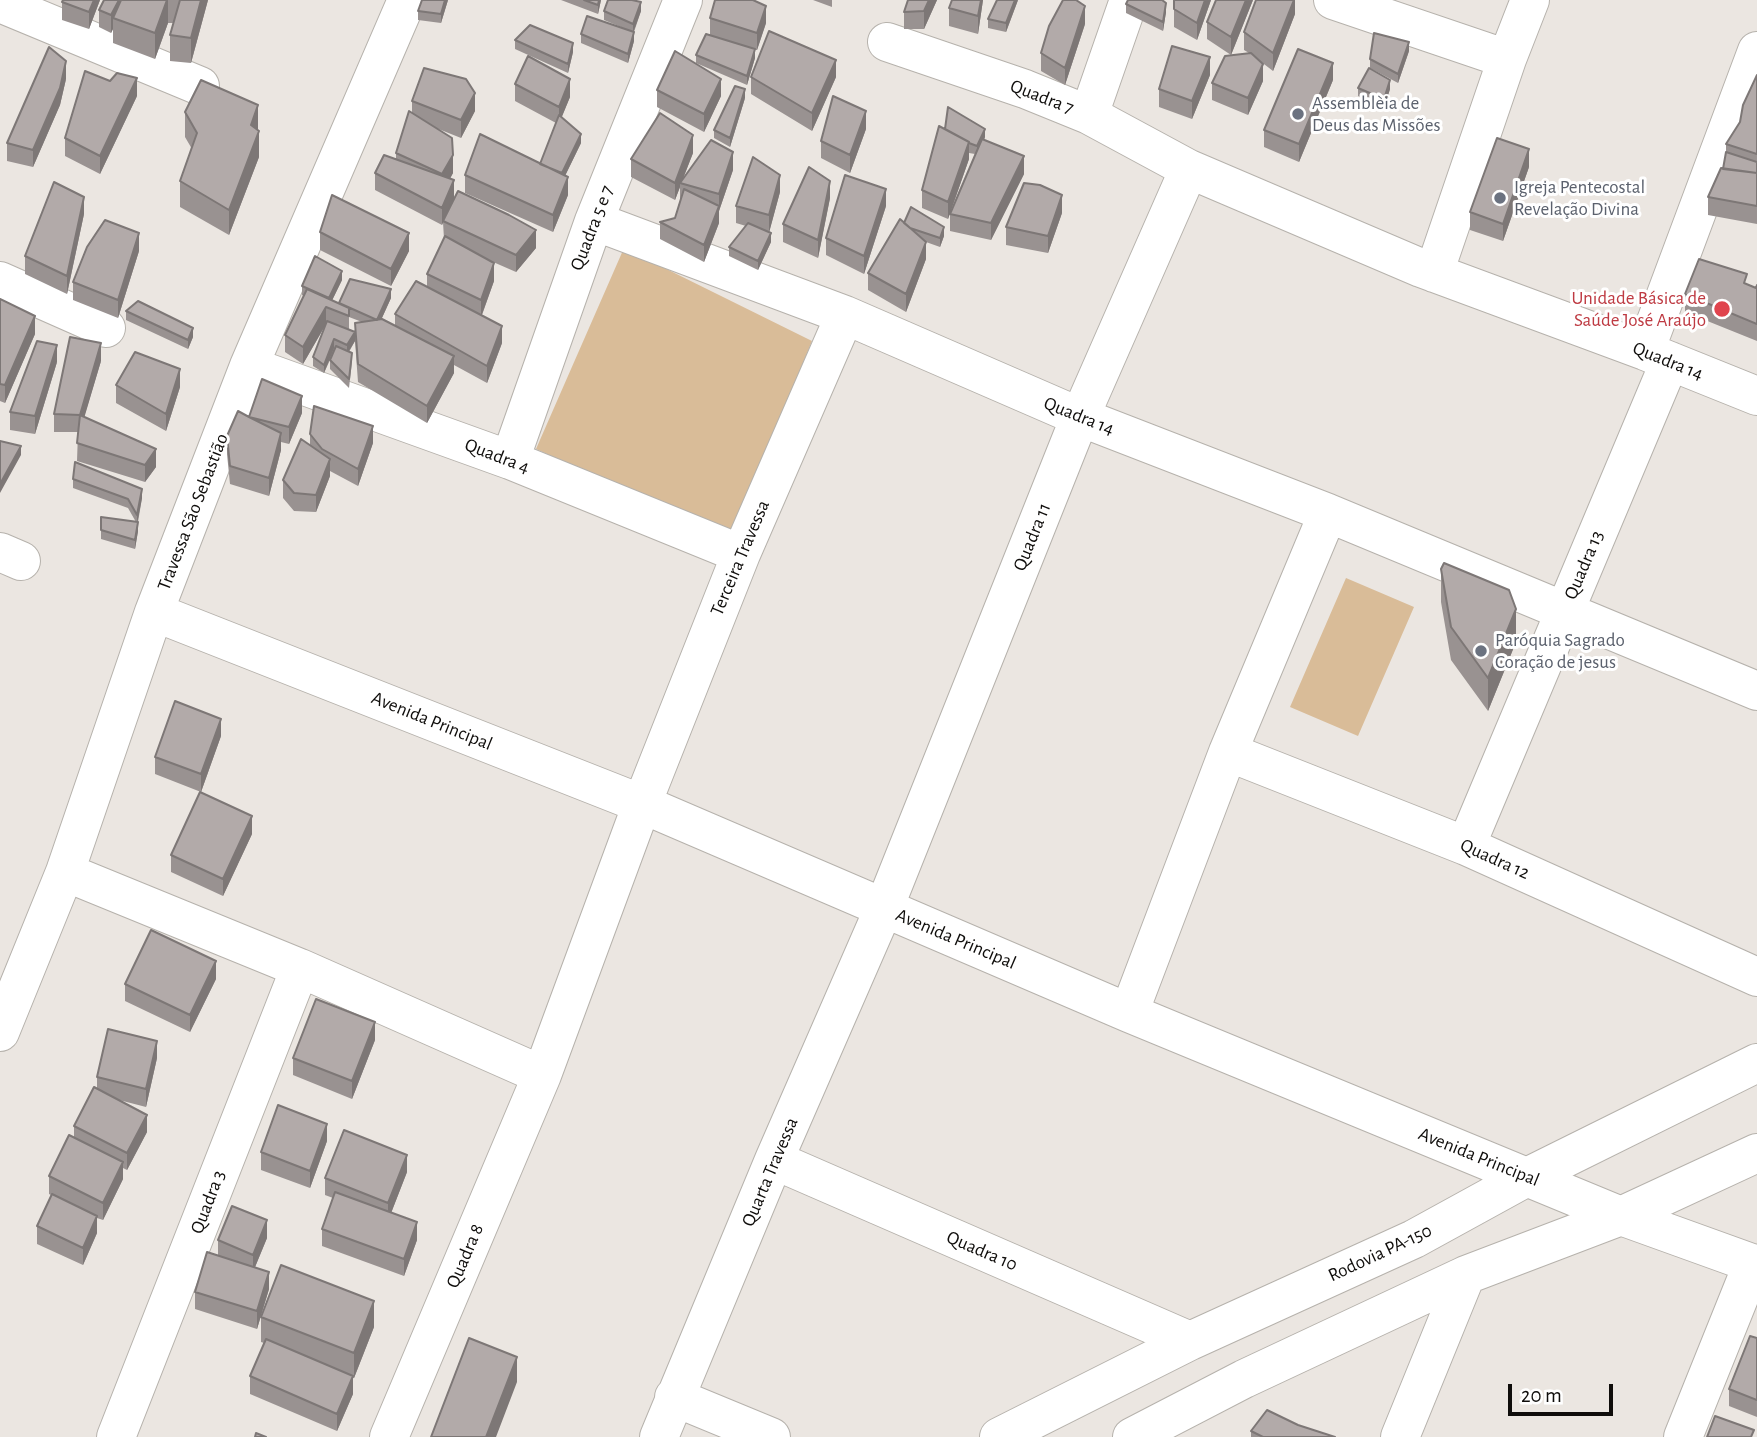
<!DOCTYPE html>
<html>
<head>
<meta charset="utf-8">
<style>
	body { margin:0 }
	#map { position:relative; width:1757px; height:1437px; overflow:hidden; background:#ebe6e1; font-family:"Alegreya Sans",sans-serif }
	canvas { display:block }
	.scale { position:absolute; left:1508px; top:1384px; width:105px; height:32px; box-sizing:border-box; border:4px solid #0f0d0b; border-top:0; padding-left:9px; font-size:21px; line-height:24px; white-space:nowrap; color:#0f0d0b; -webkit-text-stroke:5px #fff; paint-order:stroke }
</style>
</head>
<body>
<div id="map">
<canvas width="1757" height="1437"></canvas>
<div class="scale">20 m</div>
</div>
<script>
const g = document.querySelector('canvas').getContext('2d');
g.lineJoin = 'round';
function fillPath(path, color) { g.fillStyle = color; g.fill(path, 'evenodd'); }
function trace(path, color, width, dash) { g.strokeStyle = color; g.lineWidth = width; g.lineCap = dash ? 'butt' : 'round'; g.setLineDash(dash || []); g.stroke(path); }
function label(font, color, halo, rows, align = 'center') {
  g.font = font + ' "Alegreya Sans",sans-serif'; g.lineWidth = 6; g.setLineDash([]); g.textBaseline = 'middle'; g.strokeStyle = halo; g.fillStyle = color; for (const [text, x, y, turn = 0] of rows) {
    g.save(); g.translate(x, y); g.rotate((+turn || 0) * Math.PI / 180); g.textAlign = isNaN(turn) ? turn : align; if (halo) g.strokeText(text, 0, 0); g.fillText(text, 0, 0); g.restore();
  }
}
const green = new Path2D(`
	M624,248L812,341L732,538L536,449Z
	M1346,578L1414,607L1358,736L1290,707Z`);
const minor = new Path2D(`
	M1333,0L1507,59
	M0,3L200,86
	M887,42L1025,89L1089,115L1189,169L1421,268L1645,351L1757,396
	M1089,115L1129,0
	M594,221L845,315L1080,417L1328,513L1757,691
	M1434,273L1507,59L1530,0
	M0,281L106,328
	M1645,351L1757,51
	M249,366L510,460L741,554
	M510,460L594,221L683,0
	M0,552L21,561
	M154,612L642,804L1129,1013L1621,1216L1757,1265
	M1228,752L1466,846L1757,977
	M1466,846L1670,361
	M65,872L300,968L542,1075
	M1129,1013L1228,752L1328,513
	M0,1032L65,872L154,612L249,366L407,0
	M774,1160L1190,1341
	M674,1397L771,1437
	M116,1437L300,968
	M389,1437L542,1075L642,804L741,554L845,315
	M659,1437L774,1160L884,908L1080,417L1189,169
	M999,1437L1190,1341L1414,1239L1527,1177L1757,1063
	M1132,1437L1244,1379L1466,1275L1621,1216L1757,1153
	M1400,1437L1466,1275
	M1683,1437L1753,1263`);
const wall = new Path2D(`
	M100,0L89,29L62,20V2Z
	M104,0H208L191,63L170,61V35L174,23H168L155,59L113,43V29L111,33L99,27V10Z
	M448,0L441,23L418,20V11Z
	M561,0H601L598,14Z
	M813,0H832V7Z
	M908,0H937L924,29H904V12Z
	M952,0H983L978,34L949,26V8Z
	M1018,0L1006,32L988,28V19Z
	M1174,0H1211L1197,40L1174,27Z
	M1253,0L1231,55L1207,39V22Z
	M1295,0V14L1273,71L1260,61L1263,81L1248,115L1212,100V83L1249,53L1244,50V32Z
	M1126,4L1166,12L1163,31L1126,13Z
	M604,11H641L634,32V41L628,63L581,43V34L621,27L604,20Z
	M710,18L766,23L757,50H755V58L747,85L696,63V55L710,35Z
	M1085,24L1065,85L1041,71V53Z
	M515,40L573,52L568,73L515,49Z
	M1409,51L1398,83L1370,68V59Z
	M1210,75L1192,119L1159,107V89Z
	M1757,75V224L1708,215V197L1723,169L1726,152V144L1740,122Z
	M751,77H836L812,131L751,94Z
	M66,79L60,105L33,167L7,161V143Z
	M1333,80L1299,162L1264,147V130Z
	M515,84L570,97L561,118L581,143L565,176L568,195L553,232L465,193V175L540,164L556,123L515,101Z
	M1358,88L1390,89L1384,108L1358,96Z
	M657,90L721,96L704,132L657,107Z
	M137,96L100,174L65,156V138Z
	M745,98L730,147L714,138V130Z
	M412,101L475,111L461,138L436,128L453,173L450,179L454,198L445,217L536,248L516,272L484,258L494,281L482,315L502,343L487,383L454,365V373L427,423L358,382L355,341L349,352L352,362L349,388L330,369V360L324,373L313,366V357L325,326L303,364L285,352V335L304,296L302,295V286L342,280L332,300L339,303L391,298L381,320L395,326V314L427,287V274L444,239L443,222L442,225L375,190V173L396,159V153L412,113ZM349,317L362,322L355,323V332L349,329Z
	M185,112L258,130L259,157L229,235L180,207V181L192,149L185,137Z
	M866,129L850,173L821,158V141Z
	M945,129L985,137L984,140L1024,174L991,240L950,231V214L975,154L969,153V159L948,219L922,208V190Z
	M693,153L683,178L733,170L719,211V223L704,262L660,239V222L675,218L680,201V187L675,200L631,177V159Z
	M1529,167L1503,241L1470,230V212Z
	M780,192L769,232L771,242L758,270L729,256V247L746,226L736,223V206Z
	M830,198L818,258L783,242V224Z
	M886,206L864,274L826,255V238Z
	M1062,213L1048,253L1006,245V227Z
	M84,214L67,294L25,274V256Z
	M904,223L944,236L940,247L926,242V259L906,312L868,290V273Z
	M320,232L409,251L391,286L320,250Z
	M139,251L118,318L73,300V282Z
	M1747,284L1756,288L1757,285V341L1685,312V294Z
	M0,299L35,334L5,403L0,401Z
	M126,311L193,337L188,349L126,320Z
	M101,361L84,417L156,467L145,482L77,461L78,432H54V414Z
	M57,362L35,434L10,430V412Z
	M116,385L180,387L166,431L116,403Z
	M302,413L289,444L281,442V450L269,496L230,484L227,454V436L249,417Z
	M310,434L373,443L358,486L330,471V476L316,512L294,511L283,498V480L310,445Z
	M73,479L142,498L138,522V531L135,549L101,539V517L136,522L128,508L73,488Z
	M1441,569L1516,642L1488,711L1451,660L1441,602Z
	M221,736L201,792L155,774V757Z
	M252,834L223,896L171,872V855Z
	M216,979L190,1032L125,1001V984Z
	M375,1040L352,1099L293,1075V1058Z
	M157,1058L146,1107L119,1100L147,1132L127,1170L123,1168V1179L103,1220L97,1218V1233L83,1265L37,1244V1226L51,1195L49,1194V1176L74,1137V1126L97,1088V1077Z
	M327,1141L310,1188L261,1170V1152Z
	M407,1172L391,1213L417,1240L404,1276L322,1246V1229L333,1198L325,1195V1178Z
	M267,1238L255,1267L269,1289L257,1329L195,1309V1292L218,1255V1240Z
	M261,1317L374,1327L354,1378H353V1394L337,1431L250,1394V1376L264,1343L261,1342Z
	M1757,1338V1417L1729,1406V1389Z
	M1298,1425L1335,1437H1251V1431Z`);
const shadedWall = new Path2D(`
	M94,0H100L89,29V12Z
	M119,0H127L113,18V29L111,33V15Z
	M167,0H168V23L155,59V33Z
	M201,0H208L191,63V38Z
	M445,0H448L441,23V14Z
	M599,0H601L598,14V5Z
	M929,0H937L924,29V11Z
	M981,0H983L978,34V16Z
	M1015,0H1018L1006,32V23Z
	M1205,0H1211L1197,40V23Z
	M1246,0H1253L1231,55V37Z
	M1294,0H1295V14L1273,71V53Z
	M641,2V11L633,33V24Z
	M1166,3V12L1163,31V22Z
	M766,6V23L757,50V33Z
	M1085,6V24L1065,85V68Z
	M634,32V41L628,63V54Z
	M1409,42V51L1398,83V74Z
	M573,43V52L568,73V64Z
	M755,49V58L747,85V76Z
	M1210,57V75L1192,119V101Z
	M836,60V77L812,131V113Z
	M66,61V79L60,105L33,167V150Z
	M1333,63V80L1299,162V144Z
	M1263,64V81L1248,115V98Z
	M137,78V96L100,174V156Z
	M570,79V97L559,124V107Z
	M721,79V96L704,132V114Z
	M1390,80V89L1384,108V99Z
	M745,89V98L730,147V138Z
	M475,93V111L461,138V120Z
	M258,105V131L251,125Z
	M866,111V129L850,173V155Z
	M985,129V137L977,155V146Z
	M259,131V157L229,235V210Z
	M581,134V143L562,182V173Z
	M693,135V153L681,184L680,183V187L675,200V183Z
	M969,142V159L948,219V202Z
	M1529,149V167L1503,241V224Z
	M733,152V170L719,211V223L704,262V245L719,206V194Z
	M453,155V173L442,192V174Z
	M1024,156V174L991,240V223Z
	M780,175V192L769,233V215Z
	M568,177V195L553,232V215Z
	M454,180V198L442,225V208Z
	M830,181V198L818,258V240Z
	M886,189V206L864,274V256Z
	M1062,195V213L1048,253V236Z
	M84,197V214L67,294V276Z
	M944,227V236L940,247V238Z
	M536,230V248L516,272V255Z
	M139,233V251L118,318V300Z
	M409,233V251L391,286V269Z
	M771,233V242L758,270V261Z
	M926,242V259L906,312V294Z
	M494,263V281L481,317V300Z
	M342,271V280L328,309V300Z
	M391,289V298L377,329V320Z
	M326,307V324L303,364V347Z
	M35,316V334L5,403V385Z
	M502,326V343L487,383V366Z
	M193,328V337L188,349V340Z
	M355,332V341L347,354V345Z
	M334,339V348L324,373V365Z
	M101,343V361L80,432V415Z
	M57,345V362L35,434V416Z
	M454,356V373L427,423V406Z
	M180,369V387L166,431V414Z
	M302,396V413L289,444V427Z
	M373,426V443L358,486V469Z
	M281,433V450L269,496V478Z
	M21,446V455L0,493V484Z
	M156,449V467L145,482V465Z
	M330,459V476L316,512V495Z
	M142,489V498L137,524V515Z
	M138,522V531L135,549V540Z
	M1516,609V642L1488,711V678Z
	M221,719V736L201,792V774Z
	M252,816V834L223,896V879Z
	M216,961V979L190,1032V1015Z
	M375,1022V1040L352,1099V1081Z
	M157,1041V1058L146,1107V1089Z
	M147,1115V1132L127,1170V1153Z
	M327,1124V1141L310,1188V1171Z
	M407,1155V1172L388,1221V1203Z
	M123,1162V1179L103,1220V1203Z
	M97,1216V1233L83,1265V1248Z
	M267,1220V1238L253,1272V1255Z
	M417,1222V1240L404,1276V1259Z
	M269,1272V1289L257,1329V1311Z
	M374,1301V1327L354,1378V1353Z
	M517,1357V1382L496,1437H486Z
	M353,1376V1394L337,1431V1414Z`);
const building = new Path2D(`
	M63,0H94L89,12L62,2Z
	M104,0H119L111,15L99,10Z
	M121,0H167L155,33L113,18Z
	M180,0H201L191,38L170,35Z
	M422,0H445L441,14L418,11Z
	M584,0H599L598,5Z
	M608,0H632L641,2L633,24L604,11Z
	M715,0H753L766,6L757,33L710,18Z
	M908,0H929L924,11L904,12Z
	M952,0H981L978,16L949,8Z
	M997,0H1015L1006,23L988,19Z
	M1063,0H1076L1085,6L1065,68L1041,53L1049,26Z
	M1128,0H1162L1166,3L1163,22L1126,4Z
	M1174,0H1205L1197,23L1174,9Z
	M1216,0H1246L1231,37L1207,22Z
	M1256,0H1294L1273,53L1244,32Z
	M587,16L634,32L628,54L581,34Z
	M530,25L573,43L568,64L515,40Z
	M769,31L836,60L812,113L751,77Z
	M1374,33L1409,42L1398,74L1370,59Z
	M706,34L755,49L747,76L696,55Z
	M1172,46L1210,57L1192,101L1159,89Z
	M49,47L66,61L60,88L33,150L7,143Z
	M1298,49L1333,63L1299,144L1264,130Z
	M675,51L721,79L704,114L657,90Z
	M1251,53L1263,64L1248,98L1212,83L1225,56Z
	M528,56L570,79L559,107L515,84Z
	M424,68L466,79L475,93L461,120L412,101Z
	M1369,68L1390,80L1384,99L1358,88Z
	M85,71L110,81L117,73L137,78L100,156L65,138Z
	M1757,75V154L1726,144L1740,122L1743,105Z
	M201,80L258,105L251,125L259,131L229,210L180,181L197,133L185,112Z
	M735,86L745,89L730,138L714,130Z
	M833,96L866,111L850,155L821,141Z
	M948,107L985,129L977,146L969,143V142L945,129Z
	M409,111L452,138L453,155L442,174L396,153Z
	M660,113L693,135L675,183L631,159Z
	M559,115L581,134L562,173L540,164Z
	M939,126L969,142L948,202L922,190Z
	M480,134L568,177L553,215L465,175Z
	M1497,138L1529,149L1503,224L1470,212Z
	M982,139L1024,156L991,223L950,214Z
	M711,140L733,152L719,194L680,183Z
	M1726,152L1757,162V173L1723,169Z
	M384,155L454,180L442,208L375,173Z
	M753,157L780,175L769,215L736,206Z
	M809,167L830,181L818,240L783,224Z
	M1721,168L1757,173V206L1708,197Z
	M845,175L886,189L864,256L826,238Z
	M54,182L84,197L67,276L25,256Z
	M1024,183L1040,185L1062,195L1048,236L1006,227Z
	M684,189L719,206L704,245L660,222L675,218Z
	M458,191L509,215L536,230L516,255L443,221Z
	M332,195L409,233L391,269L320,232Z
	M911,207L944,227L940,238L910,228L904,223Z
	M900,219L926,242L906,294L868,273Z
	M105,220L139,233L118,300L73,282L87,247Z
	M748,223L771,233L758,261L729,247Z
	M445,236L494,263L481,300L427,274Z
	M315,256L342,271L329,298L302,286Z
	M1699,259L1747,274L1744,283L1756,288L1757,285V324L1685,294Z
	M350,279L391,289L377,320L339,303Z
	M416,281L502,326L487,366L395,314Z
	M307,289L349,308V316L326,307L303,347L285,335Z
	M0,299L35,316L5,385L0,384Z
	M138,301L193,328L188,340L126,311Z
	M382,319L454,356L427,406L358,364L355,323Z
	M327,321L355,332L347,345L334,339L324,365L313,357Z
	M70,337L101,343L80,415L54,414Z
	M37,341L57,345L35,416L10,412Z
	M336,346L352,353L349,379L330,360Z
	M135,352L180,369L166,414L116,385Z
	M262,379L302,396L289,427L249,417L281,433L269,478L230,466L227,436L238,411L249,417Z
	M314,406L373,426L358,469L322,449L310,434Z
	M80,415L156,449L145,465L77,443Z
	M301,439L330,459L316,495L294,493L283,480Z
	M0,441L21,446L0,484Z
	M75,462L142,489L137,515L128,499L73,479Z
	M101,517L138,522L135,540L101,530Z
	M1444,563L1509,590L1516,609L1488,678L1451,627L1441,569Z
	M175,701L221,719L201,774L155,757Z
	M200,792L252,816L223,879L171,855Z
	M151,930L216,961L190,1015L125,984Z
	M316,999L375,1022L352,1081L293,1058Z
	M108,1029L157,1041L146,1089L97,1077Z
	M94,1087L147,1115L127,1153L74,1126Z
	M278,1105L327,1124L310,1171L261,1152Z
	M344,1130L407,1155L388,1203L325,1178Z
	M69,1135L123,1162L103,1203L49,1176Z
	M335,1192L417,1222L404,1259L322,1229Z
	M52,1194L97,1216L83,1248L37,1226Z
	M232,1206L267,1220L253,1255L218,1240Z
	M207,1252L269,1272L257,1311L195,1292Z
	M281,1265L374,1301L354,1353L261,1317Z
	M1750,1336L1757,1338V1400L1729,1389Z
	M469,1338L517,1357L486,1437H431Z
	M266,1339L353,1376L337,1414L250,1376Z
	M1267,1410L1298,1425L1335,1437H1263L1251,1431Z
	M1715,1416L1754,1430L1751,1437H1707Z
	M256,1433L266,1437H255Z`);
const markers = [
	[1298,114,7,"#6b7280"],
	[1500,198,7,"#6b7280"],
	[1722,309,9,"#e0444e"],
	[1481,651,7,"#6b7280"]
];
const streetNames = [
	["Quadra 7",1042,97,21],
	["Quadra 5 e 7",592,228,-69],
	["Quadra 14",1668,361,22],
	["Quadra 14",1079,416,22],
	["Quadra 4",497,456,21],
	["Travessa São Sebastião",193,512,-69],
	["Quadra 11",1032,537,-68],
	["Terceira Travessa",740,558,-67],
	["Quadra 13",1584,565,-67],
	["Avenida Principal",432,721,22],
	["Quadra 12",1495,859,24],
	["Avenida Principal",956,939,23],
	["Avenida Principal",1479,1157,22],
	["Quarta Travessa",770,1172,-67],
	["Quadra 3",208,1202,-69],
	["Quadra 10",982,1251,23],
	["Rodovia PA-150",1380,1253,-25],
	["Quadra 8",465,1256,-67]
];
const worshipNames = [
	["Assemblèia de",1312,103],
	["Deus das Missões",1312,125],
	["Igreja Pentecostal",1514,187],
	["Revelação Divina",1514,209],
	["Paróquia Sagrado",1495,640],
	["Coração de jesus",1495,662]
];
const healthNames = [
	["Unidade Básica de",1706,298],
	["Saúde José Araújo",1706,320]
];
fillPath(green, '#d9bc98');
trace(minor, '#b6b2ac', 40);
trace(minor, '#fff', 38);
fillPath(wall, '#999291');
fillPath(shadedWall, '#7d7776');
fillPath(building, '#b2aaa9');
trace(building, '#7d7776', 2);
for (const [x, y, r, color] of markers) { const dot = new Path2D(); dot.arc(x, y, r, 0, 2 * Math.PI); g.fillStyle = color; g.fill(dot); trace(dot, '#fff', 2.5); }
label('19px', '#0f0d0b', '#fff', streetNames);
label('19px', '#5b616d', '#fff', worshipNames, 'left');
label('19px', '#be3a42', '#fff', healthNames, 'right');
</script>
</body>
</html>
